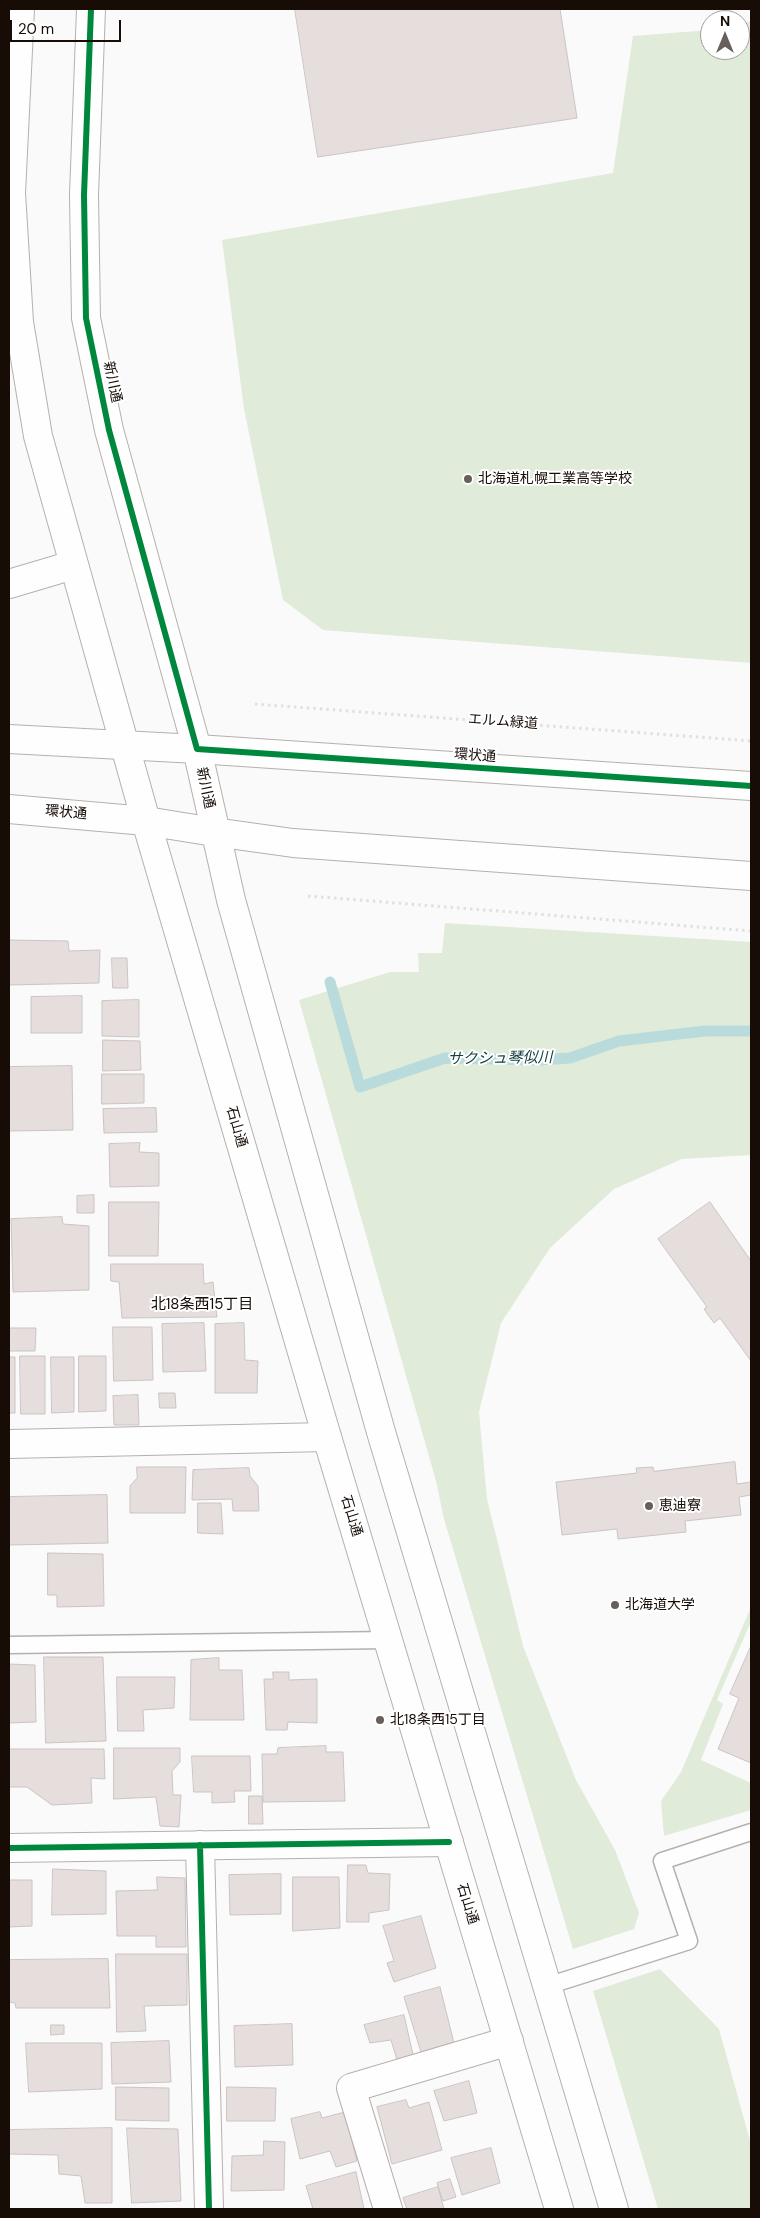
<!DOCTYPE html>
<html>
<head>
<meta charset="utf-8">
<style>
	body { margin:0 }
	#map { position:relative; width:760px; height:2218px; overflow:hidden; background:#fafafa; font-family:"DM Sans",sans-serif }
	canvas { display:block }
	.frame { position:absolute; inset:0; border:10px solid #170c06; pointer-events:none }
	.north { position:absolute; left:700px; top:10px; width:50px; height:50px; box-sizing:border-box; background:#fff; border:1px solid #a29e9b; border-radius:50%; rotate:0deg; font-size:14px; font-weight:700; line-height:20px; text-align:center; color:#170c06 }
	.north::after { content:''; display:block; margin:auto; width:18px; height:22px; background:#665f5b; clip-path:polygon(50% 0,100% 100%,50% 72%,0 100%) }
	.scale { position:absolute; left:10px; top:20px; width:111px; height:22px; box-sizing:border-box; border:2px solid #170c06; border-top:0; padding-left:6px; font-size:15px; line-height:18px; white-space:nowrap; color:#170c06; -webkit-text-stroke:4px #fff; paint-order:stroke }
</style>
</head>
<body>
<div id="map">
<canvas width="760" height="2218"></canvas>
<div class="frame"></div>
<div class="north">N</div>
<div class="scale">20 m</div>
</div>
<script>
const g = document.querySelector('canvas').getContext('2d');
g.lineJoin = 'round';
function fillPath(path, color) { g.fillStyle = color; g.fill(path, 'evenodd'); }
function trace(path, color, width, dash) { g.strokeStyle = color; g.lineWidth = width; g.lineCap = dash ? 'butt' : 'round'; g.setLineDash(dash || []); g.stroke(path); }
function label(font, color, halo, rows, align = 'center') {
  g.font = font + ' "DM Sans","Noto Sans JP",sans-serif'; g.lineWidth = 4; g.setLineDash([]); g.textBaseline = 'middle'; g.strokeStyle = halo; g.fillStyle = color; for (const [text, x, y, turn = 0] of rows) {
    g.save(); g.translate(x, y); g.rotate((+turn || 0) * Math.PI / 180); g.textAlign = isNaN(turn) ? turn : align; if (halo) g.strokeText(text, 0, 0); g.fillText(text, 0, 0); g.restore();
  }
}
const green = new Path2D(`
	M751,21V663L323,630L283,600L244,409L222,240L613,173L633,36L710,30V50H740V24Z
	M445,923L751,942V1155L682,1159L614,1189L550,1248L501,1323L479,1412L487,1499L523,1646L576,1780L615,1850L639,1913L634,1929L573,1949L444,1519L436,1481L299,1000L390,972H419L418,953H442Z
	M751,1607V1626H749L717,1700L723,1704L701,1760L751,1783V1810L664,1836L661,1801L681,1772Z
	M660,1969L719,2029L751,2144V2209H658L593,1991Z`);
const stream = new Path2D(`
	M330,982L360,1087L445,1058L540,1060L570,1058L619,1041L705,1031H751`);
const building = new Path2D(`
	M295,9H560L577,118L318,157Z
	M9,940L68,941L69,951L100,950L99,983L9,985Z
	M112,958H127L128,988H113Z
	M82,996V1033H31V997Z
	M139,1000V1037L102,1036V1001Z
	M103,1040L140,1041L141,1070L103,1071Z
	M72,1066L73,1130L9,1131V1067Z
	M102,1074H144V1103L102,1104Z
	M156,1108L157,1132L104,1133L103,1109Z
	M140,1143L139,1152L159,1153V1186L110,1187L109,1144Z
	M94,1195V1213H77V1196Z
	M109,1202H159L158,1256H109Z
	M710,1202L751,1261V1361L720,1318L714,1323L704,1309L707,1307L658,1239Z
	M62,1217L63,1224L89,1226V1290L13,1292L11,1219Z
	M111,1264H203L204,1284L213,1282L217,1317L122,1318L119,1282L111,1281Z
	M204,1323L206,1371L163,1372L162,1324Z
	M244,1323L245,1360L258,1361L257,1393H215V1324Z
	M113,1327H152L153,1380L114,1381Z
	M9,1328H36L35,1351H9Z
	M20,1356H45V1414H21Z
	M79,1356H106V1411L79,1412Z
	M9,1357H15V1413H9Z
	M51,1357H74V1412L52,1413Z
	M159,1393H175L176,1408H160Z
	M138,1395L139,1425H114L113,1396Z
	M735,1462L737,1484L751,1482V1495L739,1497L741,1515L685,1521L686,1532L618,1539L617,1529L562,1535L556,1482L637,1473L636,1468L653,1467L654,1471Z
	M137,1467H186L185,1513H130V1486L137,1478Z
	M249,1468L250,1476L258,1486L259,1511H233L232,1499L192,1500L193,1470Z
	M107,1495L108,1543L9,1545V1497Z
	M198,1503H221L223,1534L198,1533Z
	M48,1553L103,1554L104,1606L57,1607V1595H48Z
	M751,1646V1763L718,1749L739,1698L730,1694Z
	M44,1657H103L106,1741L46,1743Z
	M219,1658V1670H242L244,1720H190L191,1660Z
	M9,1664L35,1665L36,1722L9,1723Z
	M273,1672H289V1680L317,1679V1723L288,1722L287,1730H266L264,1679H273Z
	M117,1677H175L174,1708L143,1710L144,1731H118Z
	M326,1746V1752H343L345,1801L263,1802L262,1754H277L278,1748Z
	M114,1748H180V1762L172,1771L173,1795H181L179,1827L160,1826L156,1797L114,1799Z
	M9,1749H104L105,1779L91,1778L92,1803L52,1805L27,1787H9Z
	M192,1756H250L251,1791H234L235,1802L212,1803V1792H194Z
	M249,1796H262L263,1824H249Z
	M348,1865H366L368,1873L390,1874L389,1910L369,1913V1922H347Z
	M53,1869L106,1871V1914L52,1915Z
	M281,1874V1914L230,1915L229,1875Z
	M157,1877L185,1878L186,1947H156V1936H117L116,1891L157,1890Z
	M293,1877H339L340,1928L293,1931Z
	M9,1880H32V1926L9,1927Z
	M421,1916L436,1968L394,1982L387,1963L394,1961L383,1926Z
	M116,1954H187V2005L144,2006L146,2031L117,2032Z
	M108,1959L110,2008H16L15,2003L9,2002V1960Z
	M440,1987L454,2043L421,2052L404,1997Z
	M404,2015L414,2059L398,2063L391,2040L370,2043L364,2025Z
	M292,2024L293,2065L235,2067L234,2026Z
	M51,2025H64V2034L51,2035Z
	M169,2041L171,2082L112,2084L111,2043Z
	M26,2043H102V2089L29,2092Z
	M469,2081L477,2113L444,2121L434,2091Z
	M116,2087L169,2088V2121L116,2120Z
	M227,2087L276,2088L275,2121H227Z
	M406,2100L409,2108L429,2102L442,2150L392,2164L377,2107Z
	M320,2112L322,2118L345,2112L357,2161L336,2167L330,2151L300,2159L291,2119Z
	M112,2128V2203H85L81,2176L59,2174L58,2155L9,2154V2130Z
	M127,2128L178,2129L181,2201L132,2203Z
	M264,2141L285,2142L284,2190L231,2191L232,2156L263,2155Z
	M491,2148L500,2183L462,2195L451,2158Z
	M356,2172L364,2209H313L306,2186Z
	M450,2179L456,2197L443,2201L437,2183Z
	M438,2187L444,2209H407L403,2198Z`);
const path = new Path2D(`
	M255,704L751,741
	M308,896L751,931`);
const service = new Path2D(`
	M9,1645L388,1640
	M547,1986L689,1941L662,1861L751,1832`);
const minor = new Path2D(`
	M9,584L73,565
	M9,1444L327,1437
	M200,1845L209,2209
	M9,1848L449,1842
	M388,2209L351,2088L509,2041`);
const tertiary = new Path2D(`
	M20,9L11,193L19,322L38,436L146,821
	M91,9L84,195L86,318L109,430L197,749L751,786
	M214,832L293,843L751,876`);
const secondary = new Path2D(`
	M9,739L197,749L231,900L381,1432L614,2209
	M9,809L146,821L214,832
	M146,821L327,1437L559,2209`);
const cycleway = new Path2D(`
	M91,9L84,195L86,318L109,430L197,749L751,786
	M200,1845L209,2209
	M9,1848L449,1842`);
const markers = [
	[468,479,5,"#665f5b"],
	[649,1506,5,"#665f5b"],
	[615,1605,5,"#665f5b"],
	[380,1720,5,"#665f5b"]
];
const streetNames = [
	["新川通",112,382,78],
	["エルム緑道",503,722,4],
	["環状通",475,756,4],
	["新川通",205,788,78],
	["環状通",66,813,5],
	["石山通",236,1127,74],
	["石山通",351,1516,73],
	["石山通",467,1904,73]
];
const poiNames = [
	["北海道札幌工業高等学校",478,479],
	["恵迪寮",659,1506],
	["北海道大学",625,1605],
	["北18条西15丁目",390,1720]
];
const waterNames = [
	["サクシュ琴似川",500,1059,-1]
];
const neighbourhoodNames = [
	["北18条西15丁目",202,1305]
];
fillPath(green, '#e0ebda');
trace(stream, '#badbdc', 11);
fillPath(building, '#e6dddd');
trace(building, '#cbc4c4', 1);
trace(service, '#b6b0ad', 19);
trace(minor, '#b6b0ad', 30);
trace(tertiary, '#b6b0ad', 30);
trace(secondary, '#b6b0ad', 30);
trace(path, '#e0e0e0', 3, [2.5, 4]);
trace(service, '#fefefe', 16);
trace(minor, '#fefefe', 28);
trace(tertiary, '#fefefe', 28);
trace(secondary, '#fefefe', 28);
trace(cycleway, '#00873e', 6);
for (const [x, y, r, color] of markers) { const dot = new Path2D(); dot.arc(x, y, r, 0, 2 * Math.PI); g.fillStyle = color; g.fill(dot); trace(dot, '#fff', 2); }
label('14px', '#170c06', '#fff', streetNames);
label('14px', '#170c06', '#fff', poiNames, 'left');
label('italic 15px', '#144041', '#fff', waterNames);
label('15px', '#170c06', '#fff', neighbourhoodNames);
</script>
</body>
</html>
